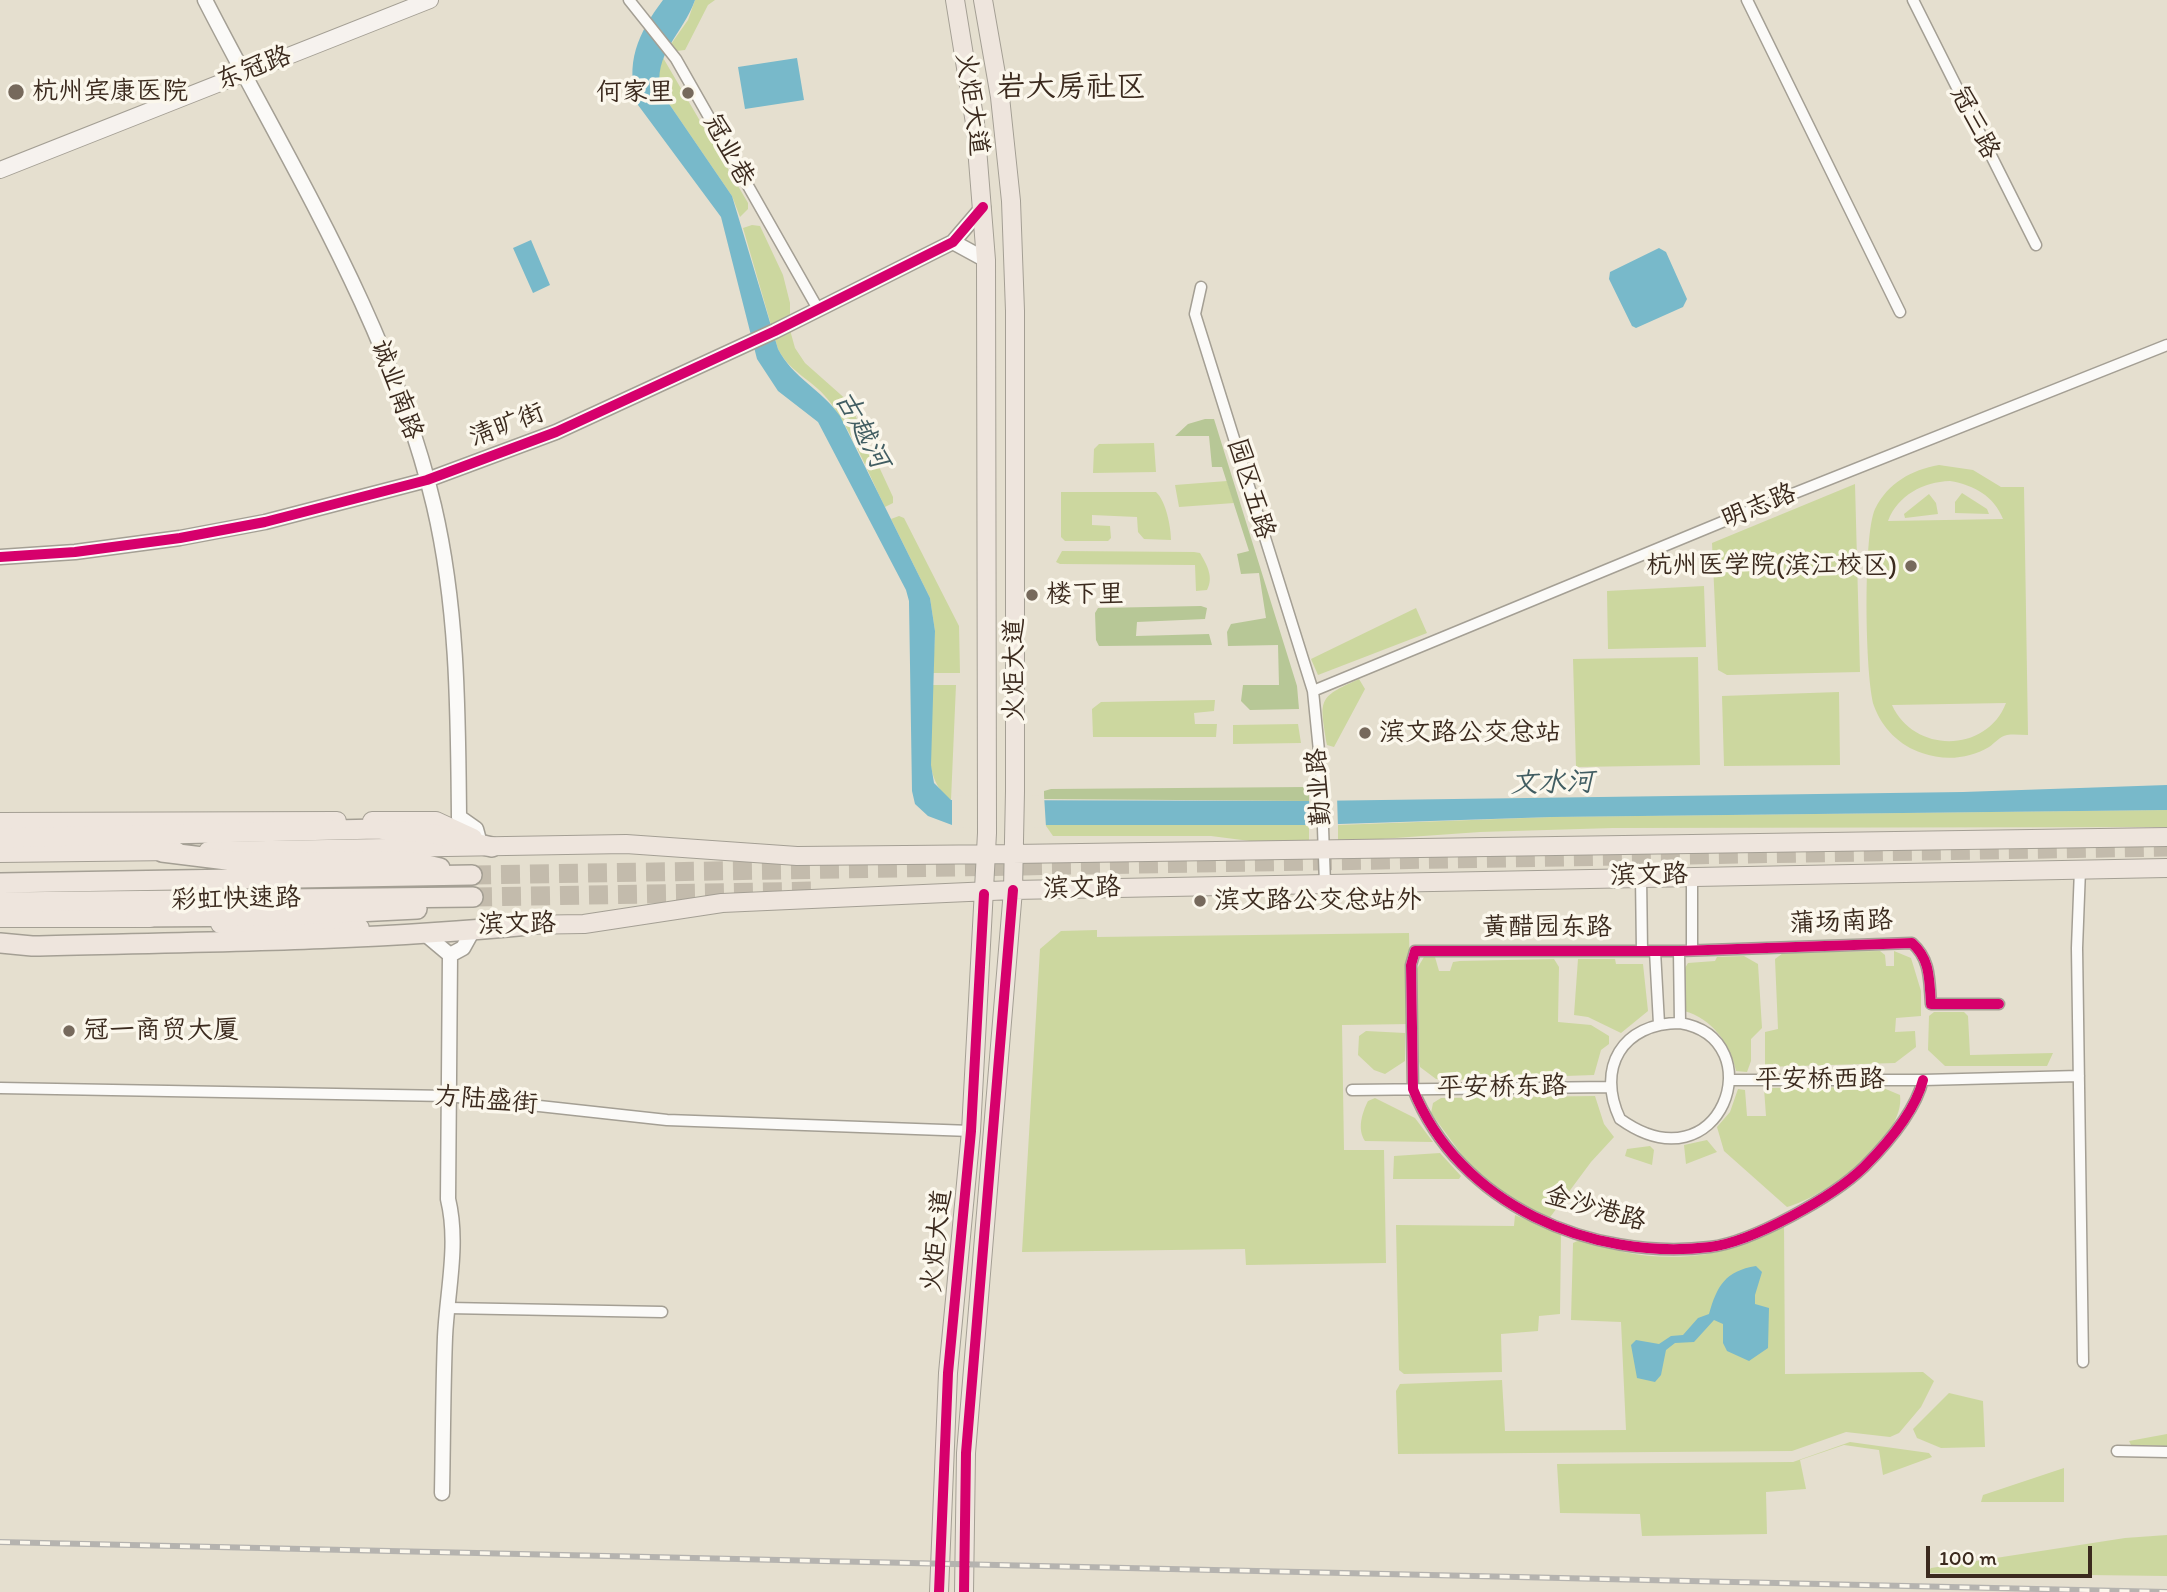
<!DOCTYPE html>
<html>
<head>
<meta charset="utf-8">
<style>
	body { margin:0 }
	#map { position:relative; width:2167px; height:1592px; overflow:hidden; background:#e5dfcf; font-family:Itim,sans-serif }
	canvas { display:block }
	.scale { position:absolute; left:1926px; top:1546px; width:166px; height:32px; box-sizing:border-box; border:4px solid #3b2a1e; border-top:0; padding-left:9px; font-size:21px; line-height:24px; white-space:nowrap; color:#3b2a1e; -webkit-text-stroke:5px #fbf7ec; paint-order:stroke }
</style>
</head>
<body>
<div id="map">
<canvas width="2167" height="1592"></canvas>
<div class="scale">100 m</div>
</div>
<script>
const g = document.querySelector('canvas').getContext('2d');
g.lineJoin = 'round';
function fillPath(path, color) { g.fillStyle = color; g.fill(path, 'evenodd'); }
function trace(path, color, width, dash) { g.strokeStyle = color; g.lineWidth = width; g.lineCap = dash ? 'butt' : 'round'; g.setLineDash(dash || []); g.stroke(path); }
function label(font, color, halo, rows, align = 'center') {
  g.font = font + ' Itim,"LXGW WenKai TC",sans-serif'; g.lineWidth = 7; g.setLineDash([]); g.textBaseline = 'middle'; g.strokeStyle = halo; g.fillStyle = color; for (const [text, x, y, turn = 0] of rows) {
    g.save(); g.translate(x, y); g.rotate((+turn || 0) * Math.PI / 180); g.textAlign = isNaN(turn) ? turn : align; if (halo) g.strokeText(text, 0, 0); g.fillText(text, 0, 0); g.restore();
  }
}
const green = new Path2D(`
	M695,0H715L708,5L685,50L676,51L669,47L688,20Z
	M662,56L748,203V209L740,217L732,196L661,92L657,75Z
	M752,225L760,226L783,275L790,303V330L795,348L805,363L849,402L893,497V503L885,507C868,473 853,433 830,402C815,381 790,373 778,349L743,228Z
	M1154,443L1156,472L1093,473L1094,449L1099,444Z
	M1939,465L1973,470L2001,487H2024L2028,735C2021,735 2014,734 2007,735C2000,736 1995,743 1989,747C1969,759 1944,761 1922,753C1900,746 1882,728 1874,706C1865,677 1863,535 1875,509C1888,483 1911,470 1939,465ZM1950,481C1974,485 1994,496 2003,519L1888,521C1898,495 1923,482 1950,481ZM2006,703C1987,753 1914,754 1892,705Z
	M1227,481L1234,503L1179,507L1175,485Z
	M1855,484L1860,672L1727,675L1718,670L1712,543Z
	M1061,492H1156C1166,501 1171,527 1171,540L1144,539L1138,532L1137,517L1092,515V525L1110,526L1111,538L1108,541H1065L1061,537Z
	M1962,493L1987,509L1989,514L1955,513V502Z
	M1929,494L1936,503L1938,514L1905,518L1904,514Z
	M899,516L904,518L959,626L960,673H933L935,631L930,598L891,519Z
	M1062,551L1194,552L1200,553C1207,565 1214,577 1207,590L1196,591L1195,565L1060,564L1056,562Z
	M1704,586L1706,647L1608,649L1607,591Z
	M1416,608L1427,633L1318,675L1311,659Z
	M1698,657L1700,765L1576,767L1573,659Z
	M1359,679L1365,689L1334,747L1327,745C1320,700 1316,698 1359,679Z
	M933,685H956L951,800C918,778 932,720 933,685Z
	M1839,692L1840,765L1724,766L1722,696Z
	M1215,700L1214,711L1194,713L1195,724H1217L1216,737H1093L1092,709L1101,702Z
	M1298,724L1301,743L1233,744V725Z
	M2167,810V827L1613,828L1480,832L1338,842V825L1552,817Z
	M1044,823L1309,825V841H1250L1211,836H1053Z
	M1097,930V937L1409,933L1411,1024L1342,1025L1344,1150H1384L1386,1263L1246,1265L1245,1249L1022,1252L1040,949L1061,931Z
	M1880,951L1885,955L1886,966H1894V951L1911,958L1921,991V1016L1896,1018L1895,1032L1915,1031L1916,1047L1895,1063L1765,1067V1032L1778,1029L1775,959L1783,953Z
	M1744,956L1758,964L1762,1028L1751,1039V1061L1747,1072L1736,1071C1731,1045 1712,1018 1684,1011L1685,968L1688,963L1715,961L1717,957Z
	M1424,957H1435L1439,971H1450L1453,962L1460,961L1554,959L1559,967L1558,1022L1591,1025L1609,1036V1044L1601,1050L1594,1075L1448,1080L1436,1079L1420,1067L1418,1056L1415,972Z
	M1578,959H1615L1616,964H1643L1648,1011L1621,1033L1588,1017L1574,1015Z
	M1934,1012H1964L1968,1016L1970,1055L2053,1053L2047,1066H1945L1928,1050L1929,1016Z
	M1366,1031L1405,1033V1061L1385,1074L1374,1070L1358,1055L1359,1036Z
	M1881,1087L1900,1095C1906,1138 1825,1197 1787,1207L1724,1151L1717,1127L1730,1112L1738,1089L1745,1090L1747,1116H1766L1764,1088Z
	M1595,1096L1604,1124L1614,1137L1591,1162L1548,1220L1478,1177L1431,1113L1433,1103L1441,1098Z
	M1375,1098L1415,1118L1433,1142L1365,1141C1357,1129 1362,1113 1368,1101Z
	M1707,1140L1717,1152L1686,1164L1684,1145Z
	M1650,1146L1654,1150L1652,1165L1625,1156L1627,1149Z
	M1440,1153L1461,1176L1459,1179H1393L1394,1156Z
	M1515,1215L1561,1234L1560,1314L1539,1316L1538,1331L1501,1334L1502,1372L1404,1374L1399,1370L1396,1225L1514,1226Z
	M1784,1223L1785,1374L1923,1372L1934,1381L1921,1407L1899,1433L1890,1437L1846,1432L1792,1451L1398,1454L1396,1391L1400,1384L1502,1380L1505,1431L1626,1430L1621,1322L1571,1320L1573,1243L1582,1239C1628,1259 1687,1263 1736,1247C1752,1242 1769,1231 1784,1223Z
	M1949,1393L1983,1401L1985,1447L1941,1448L1917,1438L1913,1429Z
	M2167,1434V1446L2131,1445L2129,1441Z
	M1850,1442L1929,1453L1932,1457L1883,1475L1879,1450L1844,1445L1800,1460L1806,1489L1766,1492L1767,1534L1642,1536L1640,1514L1560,1513L1557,1464L1793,1462Z
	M2064,1468V1502H1981L1983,1495Z
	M2167,1535V1576L1927,1573L1931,1568L2125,1538Z`);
const forest = new Path2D(`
	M1205,419H1214L1297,686L1299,709L1250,710L1241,701L1243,685H1279L1278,645L1228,646L1227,632L1231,624L1266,618L1259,573L1241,574L1237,554L1249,551L1222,467H1212L1209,436H1175L1188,424Z
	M1201,606L1207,608L1205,619L1137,622L1136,636L1209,634L1212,645L1099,646L1096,640L1095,613L1098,608Z
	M1305,787L1309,792V801L1044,799V791L1051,789Z`);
const water = new Path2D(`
	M663,0H695C683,34 652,55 661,92L732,196L778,349C792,377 822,390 840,416L930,598L935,631L931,765L934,783L951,800L1309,801L1963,792L2167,785V810L1552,817L1309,825H952L928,816L915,804L912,791L909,601L906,590L818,422L778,391L757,359L721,217L638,105C624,64 638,33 663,0Z
	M797,58L804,100L745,109L738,67Z
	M531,240L550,285L533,293L513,248Z
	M1659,248L1666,252L1687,299L1683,307L1636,328L1632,326L1609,279L1610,272Z
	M1756,1266L1762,1272L1755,1295V1304L1769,1308L1768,1348L1749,1361L1727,1351L1723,1343V1324L1714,1320L1694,1342L1675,1343L1666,1350L1661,1375L1655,1382L1637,1378L1631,1345L1636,1340L1659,1344L1671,1336L1683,1335L1698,1318L1709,1314C1717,1286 1725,1271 1756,1266Z`);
const pier = new Path2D(`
	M1044,795L1046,827L952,828V796Z
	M1337,796L1338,828L1310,829L1309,798Z`);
const trunkTunnel = new Path2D(`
	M472,875L2167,847
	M473,897L818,891`);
const minor = new Path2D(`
	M629,0L676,59L818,309
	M1747,0L1900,312
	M1913,0L2036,245
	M1201,287L1195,314L1313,691L1321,771L1325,884
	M1313,691L1727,520L2167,345
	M2080,869L2077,948L2083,1362
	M1692,875V950
	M1641,876L1642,951
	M1655,951L1659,1024
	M1679,951L1680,1023
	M1680,1023C1774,1039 1721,1191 1620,1119C1596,1068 1622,1023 1680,1023Z
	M1729,1080H1923L2079,1076
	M1923,1080C1915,1112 1887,1144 1864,1167C1833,1197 1752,1242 1710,1247C1591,1261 1459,1205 1413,1089L1411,965L1415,951H1679L1912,943C1931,960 1929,980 1931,1004H1999
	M0,1088L448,1096L667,1120L971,1131
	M1352,1090L1611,1087
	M448,1308L662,1312
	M2117,1451L2167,1452`);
const tertiary = new Path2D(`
	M205,0C289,164 391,324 434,506C458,609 458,712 459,817
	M953,242L986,260
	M0,557L75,552L180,538L265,522L427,480L556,432L775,331L953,242L983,207
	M459,817L476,829L479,840
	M425,934L450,955L448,1199C459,1244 447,1292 445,1337C443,1389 443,1441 442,1493
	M450,955L463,948L473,930`);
const secondary = new Path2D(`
	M0,170L430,0`);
const primary = new Path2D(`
	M372,821H436L473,838
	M0,822L337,821
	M208,851L626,844L797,856L1013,854L2167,837
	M0,853L176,851
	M0,918H150
	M220,924L280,929L360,928
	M517,925L584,924L722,903L1013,890L2167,868
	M939,1592L948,1373L971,1131L987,833L986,260L975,123L955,0
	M964,1592L966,1453L1013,890L1015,791V311L1011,201L1000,97L983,0`);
const trunk = new Path2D(`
	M0,838L377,829L435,834L492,847
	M162,852L243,862L410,861L440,868
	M0,883L472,875
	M0,902L473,897
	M136,917L276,916L417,909
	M0,943L32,946C198,942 364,941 529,925`);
const rail = new Path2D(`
	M0,1542L2167,1592`);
const cycleway = new Path2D(`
	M0,557L75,552L180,538L265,522L427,480L556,432L775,331L953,242L983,207
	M1923,1080C1915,1112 1887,1144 1864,1167C1833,1197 1752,1242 1710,1247C1591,1261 1459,1205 1413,1089L1411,965L1415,951H1679L1912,943C1931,960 1929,980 1931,1004H1999
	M939,1592L948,1373L971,1131L984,894
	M964,1592L966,1453L1013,890`);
const markers = [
	[16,92,9,"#76695c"],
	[688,93,7,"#76695c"],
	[1911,566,7,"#76695c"],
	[1032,595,7,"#76695c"],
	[1365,733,7,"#76695c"],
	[1200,901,7,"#76695c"],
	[69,1031,7,"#76695c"]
];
const streetNames = [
	["东冠路",254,69,-21],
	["火炬大道",971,104,82],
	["冠三路",1974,123,63],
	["冠业巷",728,151,61],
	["诚业南路",396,390,70],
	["清旷街",507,426,-21],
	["园区五路",1250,489,73],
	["明志路",1759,507,-22],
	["火炬大道",1015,670,-90],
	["勤业路",1320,787,-94],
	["滨文路",1649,876,-1],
	["滨文路",1082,889,-1],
	["彩虹快速路",236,900,-1],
	["蒲场南路",1841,923,-2],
	["滨文路",517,925,-1],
	["黄醋园东路",1547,928],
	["平安桥西路",1820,1080],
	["平安桥东路",1502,1088,-1],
	["方陆盛街",486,1101,5],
	["金沙港路",1595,1209,16],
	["火炬大道",938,1241,-84]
];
const poiNames = [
	["杭州宾康医院",32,92],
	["何家里",674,93,"right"],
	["杭州医学院(滨江校区)",1897,566,"right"],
	["楼下里",1046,595],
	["滨文路公交总站",1379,733],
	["滨文路公交总站外",1214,901],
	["冠一商贸大厦",83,1031]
];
const waterNames = [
	["古越河",861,430,62],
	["文水河",1552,784,-1]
];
const quarterNames = [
	["岩大房社区",1071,88]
];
fillPath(green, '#ccd79f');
fillPath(forest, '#b7c796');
fillPath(water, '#78b9ca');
fillPath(pier, '#e5dfcf');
trace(trunkTunnel, '#c3bbac', 19, [19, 10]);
trace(minor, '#a49f94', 13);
trace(tertiary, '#a49f94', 17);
trace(secondary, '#a49f94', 18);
trace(primary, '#a49f94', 20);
trace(trunk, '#a49f94', 22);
trace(minor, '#fbfaf8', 10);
trace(tertiary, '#fbfaf8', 14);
trace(secondary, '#f6f2ee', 16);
trace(primary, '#eee5dd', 18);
trace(trunk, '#eee5dd', 19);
trace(rail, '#b5b3af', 6);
trace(rail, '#fbf7ec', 3.5, [10]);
trace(cycleway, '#d6006c', 10);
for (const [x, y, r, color] of markers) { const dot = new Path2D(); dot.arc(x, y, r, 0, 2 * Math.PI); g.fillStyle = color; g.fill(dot); trace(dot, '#fbf7ec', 2.5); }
label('26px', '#3b2a1e', '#fbf7ec', streetNames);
label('26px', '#3b2a1e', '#fbf7ec', poiNames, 'left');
label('italic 28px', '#415d62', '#fbf7ec', waterNames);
label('30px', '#3b2a1e', '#fbf7ec', quarterNames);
</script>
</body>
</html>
